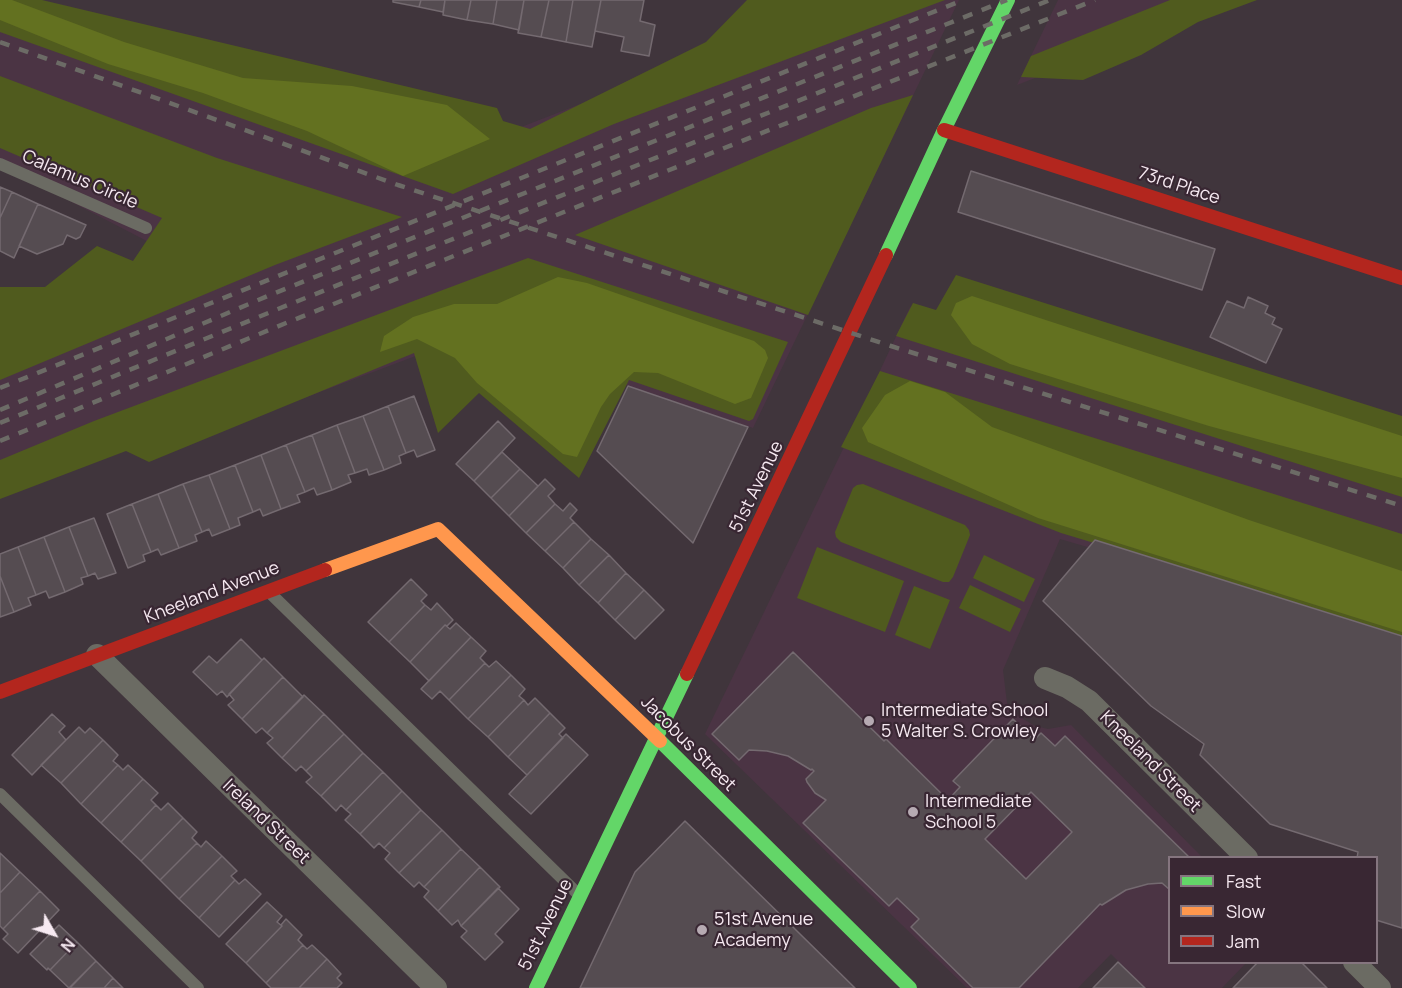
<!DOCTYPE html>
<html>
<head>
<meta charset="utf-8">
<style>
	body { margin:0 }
	#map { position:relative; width:1402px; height:988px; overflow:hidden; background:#40353c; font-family:Manrope,sans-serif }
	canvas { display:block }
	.legend { position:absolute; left:1168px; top:856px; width:210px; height:108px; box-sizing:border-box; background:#392733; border:2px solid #85757f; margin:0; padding:8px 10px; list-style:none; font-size:18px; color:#f6e9f1 }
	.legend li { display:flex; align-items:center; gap:12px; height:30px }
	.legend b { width:30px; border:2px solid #85757f }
	.north { position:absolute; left:24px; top:904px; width:60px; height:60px; -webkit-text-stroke:4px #392733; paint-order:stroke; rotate:129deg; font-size:16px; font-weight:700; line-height:24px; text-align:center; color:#f6e9f1 }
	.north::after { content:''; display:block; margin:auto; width:21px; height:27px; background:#f6e9f1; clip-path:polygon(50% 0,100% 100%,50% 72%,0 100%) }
</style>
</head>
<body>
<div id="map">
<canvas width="1402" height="988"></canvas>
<ul class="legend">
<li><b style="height:8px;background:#63d668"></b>Fast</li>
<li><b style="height:8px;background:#ff974d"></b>Slow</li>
<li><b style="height:8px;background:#b3261e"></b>Jam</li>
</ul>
<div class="north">N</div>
</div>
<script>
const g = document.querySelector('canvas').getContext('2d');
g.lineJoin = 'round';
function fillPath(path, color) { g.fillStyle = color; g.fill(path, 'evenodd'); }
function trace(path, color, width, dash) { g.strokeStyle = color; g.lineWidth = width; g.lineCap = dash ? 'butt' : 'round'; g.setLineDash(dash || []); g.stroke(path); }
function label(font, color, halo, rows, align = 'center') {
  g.font = font + ' Manrope,sans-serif'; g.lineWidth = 4.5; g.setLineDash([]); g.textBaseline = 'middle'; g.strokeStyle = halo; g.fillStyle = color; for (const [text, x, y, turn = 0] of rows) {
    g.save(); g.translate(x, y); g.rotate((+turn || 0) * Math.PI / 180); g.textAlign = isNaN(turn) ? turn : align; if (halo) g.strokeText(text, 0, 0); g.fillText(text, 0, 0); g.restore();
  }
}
const built = new Path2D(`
	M0,0L516,129L583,103L654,68L808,0H959L753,428L474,334L150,456L141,432L0,487V299L26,310L170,253L0,165Z
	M1058,0H1236L1017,85Z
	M910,307L942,320L1402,422V639L1060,539L1003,670L1007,703L1020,717L1035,726L1048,729L1071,725L1202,857L1170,858V962L1246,963L1222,988H1145L1111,954L1078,988H967L705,734L843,449Z`);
const green = new Path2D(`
	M0,0H42L497,108L503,121L530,129L706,42L747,0H945L614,124L453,194L0,32Z
	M1170,0H1257L1198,22L1141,55L1083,80L1021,77L1031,56Z
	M0,76L217,158L402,217L275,265L0,380V287H45L97,246L133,261L162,218L0,148Z
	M913,95L808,315L575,235L871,108Z
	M528,258L788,342L753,419L749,421L629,380L579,478L479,393L438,433L414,353L149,462L126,451L0,499V460L94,421Z
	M956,275L1402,416V497L896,336L913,303L936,310Z
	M880,371L1402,534V636L1061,533L841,447Z
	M863,484L965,525L969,530L970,535L953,577L949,582H943L841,542L836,537L835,532L853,488L857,485Z
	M817,547L904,581L885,632L797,598Z
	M984,555L1035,579L1024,602L973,578Z
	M970,585L1021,609L1010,632L959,608Z
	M914,586L950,600L930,649L895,635Z`);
const forest = new Path2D(`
	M0,0H12L124,42L243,78L352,86L447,105L490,139L403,176L307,131L203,93L108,64L0,20Z
	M558,277L587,283L754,341L765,350L768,358L751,398L735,404L658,373L634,372L610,394L601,407L577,457L563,454L477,383L455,358L417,339L380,352L384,336L413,317L454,304H497Z
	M972,296L1402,436V478L1209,426L1010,364L972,344L951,315L956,303Z
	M910,381L945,392L992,427L1249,520L1402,571V632L1038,518L868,442L862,428L885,395Z`);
const building = new Path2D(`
	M421,0H445L443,12L419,7Z
	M421,0L419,7L393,2V0Z
	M445,0H471L467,20L443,15Z
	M471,0H497L493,24L467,20Z
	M497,0H524L519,30L493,24Z
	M524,0H549L541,37L518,33Z
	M549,0H573L566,42L541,37Z
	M573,0H601L592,47L566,42Z
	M601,0H644L640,21L655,25L649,56L621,51L624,37L595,31Z
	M971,171L1215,249L1202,290L958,212Z
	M0,187L12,192L0,218Z
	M12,192L38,204L14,258L0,251V218Z
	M38,204L86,225L80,237L76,239L67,235L63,244L37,254L19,246Z
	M1248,297L1268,306L1265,313L1275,318L1272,324L1282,329L1266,363L1210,337L1227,301L1244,308Z
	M628,386L748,427L693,543L597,451Z
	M414,396L435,450L417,457L414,450L406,453L388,406Z
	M388,406L406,453L399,456L401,463L384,470L363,416Z
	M363,416L384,470L369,475L367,469L355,473L337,425Z
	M498,421L515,438L474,481L456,464Z
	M337,425L355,473L348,475L351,482L332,490L312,435Z
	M312,435L332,490L317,495L314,488L305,492L286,445Z
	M286,445L305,492L297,495L300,502L281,509L261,455Z
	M502,452L520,469L491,498L474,481Z
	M261,455L281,509L263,516L260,509L253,512L235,465Z
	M235,465L253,512L238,518L240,525L230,529L209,475Z
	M520,469L538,486L509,516L491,498Z
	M209,475L230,529L212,536L209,529L202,532L183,484Z
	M545,479L555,489L548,496L555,504L526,533L509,516Z
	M183,484L202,532L195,535L197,541L179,548L158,494Z
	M158,494L179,548L161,555L158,549L151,552L132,504Z
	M570,503L577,510L570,518L574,522L545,551L526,533L555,504L563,511Z
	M132,504L151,552L143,555L145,561L128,568L107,514Z
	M94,518L116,573L98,579L95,573L88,576L69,527Z
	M574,522L591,539L563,568L545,551Z
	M69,527L88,576L81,578L83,584L65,592L44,537Z
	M44,537L65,592L49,598L46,591L36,595L18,547Z
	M591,539L609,555L579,585L563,568Z
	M1095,540L1402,636V928L1376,920V858H1357L1358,852L1270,824L1200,755L1204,744L1151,706L1043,601Z
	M18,547L36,595L28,598L31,605L14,612L0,576V554Z
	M609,555L626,573L598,603L579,585Z
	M626,573L644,590L615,620L598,603Z
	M0,576L14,612L0,617Z
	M411,579L427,595L421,601L425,605L389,642L368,622Z
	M644,590L664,610L635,639L615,620Z
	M437,603L453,620L447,626L445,625L410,662L389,642L425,605L431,610Z
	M456,623L471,637L429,681L410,662L445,625L450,629Z
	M471,637L486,651L480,658L485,663L449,700L440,691L432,699L421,689Z
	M241,639L262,660L227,697L222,691L217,695L193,672L209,656L217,663Z
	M793,652L884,741L886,739L948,800L960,787L953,781L1013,719L1034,740L1041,733L1055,746L1065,736L1190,858H1170V890L1162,883L1148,884L1126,890L1102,905L1100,904L1019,988H973L911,927L919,919L897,898L889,906L803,823L826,800L815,793L807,782L806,779L814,771L812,769L811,770L788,756L767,751L749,750L739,760L712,734ZM1031,792L1072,832L1026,879L985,839Z
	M264,658L283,677L242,719L228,705L234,700L229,694Z
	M496,661L511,675L468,719L449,700L485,663L489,667Z
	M511,675L525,689L519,696L524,700L488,737L468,719Z
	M283,677L303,697L267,733L262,728L256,733L242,719Z
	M304,695L324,714L282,758L267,743L273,738L267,733Z
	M535,698L550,713L508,757L488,737L524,700L528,705Z
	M550,713L565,728L559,734L563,738L527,775L508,757Z
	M52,714L65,726L59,732L66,740L32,775L12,755Z
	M324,714L344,734L306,771L301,766L296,771L282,758Z
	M79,727L85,733L90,728L103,740L61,783L41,765Z
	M344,734L363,753L321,796L306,782L312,777L306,771Z
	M566,734L588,755L531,814L509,794Z
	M103,740L118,755L113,761L118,765L81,804L61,783Z
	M363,753L383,772L346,810L341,805L336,811L321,796Z
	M118,765L123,770L128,765L143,779L101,823L81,804Z
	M383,772L402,791L360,834L345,820L351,814L346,810Z
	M143,779L158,793L151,800L156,805L121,842L101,823Z
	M402,791L421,810L384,848L379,843L374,848L360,834Z
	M168,803L183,818L141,861L121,842L156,805L161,810Z
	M421,810L442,830L399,873L385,859L390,853L384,848Z
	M183,818L197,832L192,838L197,843L160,880L141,861Z
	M685,821L855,988H580L635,872Z
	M442,830L461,849L424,887L419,882L414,887L399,873Z
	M206,841L222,856L179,899L160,880L197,843L201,847Z
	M461,849L480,867L438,911L424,897L429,891L424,887Z
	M0,853L20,872L0,893Z
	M222,856L237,871L231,876L235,880L199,918L179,899Z
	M480,867L500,887L461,926L458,920L452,925L438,911Z
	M20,872L40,891L3,929L0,926V893Z
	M245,879L261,894L219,937L199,918L235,880L239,884Z
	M498,888L519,909L495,934L503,942L485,960L461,937L467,931L461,926Z
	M40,891L59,910L18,953L3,939L8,934L3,929Z
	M267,902L282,916L277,922L282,926L246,963L226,944Z
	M286,919L302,935L298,940L303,945L266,983L246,963L282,926L281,925Z
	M59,925L77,942L50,970L48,968L47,970L30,954Z
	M77,942L96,961L69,988L50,970Z
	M303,945L307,949L312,945L327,959L299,988H271L266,983Z
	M327,959L341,974L337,978L342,983L337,988H299Z
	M96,961L113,978L104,988H70Z
	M1118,962L1145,988H1093Z
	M1258,962H1301L1327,988H1233Z
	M113,978L123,988H104Z`);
const lane = new Path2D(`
	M0,164L146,228
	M269,592L578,894
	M0,794L198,988`);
const street = new Path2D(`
	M97,655L436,988
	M1045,678L1067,687L1089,701L1247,858
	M1354,962L1380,988`);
const fast = new Path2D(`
	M886,255L944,130L1008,0
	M660,741L910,988
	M536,988L687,674`);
const slow = new Path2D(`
	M325,570L438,529L660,741`);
const jam = new Path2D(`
	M944,130L1402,278
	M687,674L886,255
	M0,692L325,570`);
const rail = new Path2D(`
	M0,42L398,185L891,346L1402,506
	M0,388L963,0
	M0,410L270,295L1007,0
	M0,423L278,309L1050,0
	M0,441L286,323L1095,0`);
const markers = [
	[869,721,6,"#b6aab2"],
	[913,812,6,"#b6aab2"],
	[702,930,6,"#b6aab2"]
];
const streetNames = [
	["Calamus Circle",80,180,23],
	["73rd Place",1179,186,18],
	["51st Avenue",757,487,-64],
	["Kneeland Avenue",212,593,-21],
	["Jacobus Street",688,744,45],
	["Kneeland Street",1150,762,45],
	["Ireland Street",266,822,44],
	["51st Avenue",546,925,-64]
];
const poiNames = [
	["Intermediate School",881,711],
	["5 Walter S. Crowley",881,732],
	["Intermediate",925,802],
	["School 5",925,823],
	["51st Avenue",714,920],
	["Academy",714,941]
];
fillPath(built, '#4b3444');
fillPath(green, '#505b1e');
fillPath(forest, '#637120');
fillPath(building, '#554c51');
trace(building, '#746a70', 1.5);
trace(lane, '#6b6b63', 12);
trace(street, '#6b6b63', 22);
trace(fast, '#63d668', 14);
trace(slow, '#ff974d', 14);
trace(jam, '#b3261e', 14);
trace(rail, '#6c6b66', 4.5, [10, 10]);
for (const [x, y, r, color] of markers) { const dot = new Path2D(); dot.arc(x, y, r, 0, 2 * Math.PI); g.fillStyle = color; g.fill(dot); trace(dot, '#392733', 2); }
label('18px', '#f6e9f1', '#392733', streetNames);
label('18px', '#f6e9f1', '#392733', poiNames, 'left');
</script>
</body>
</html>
